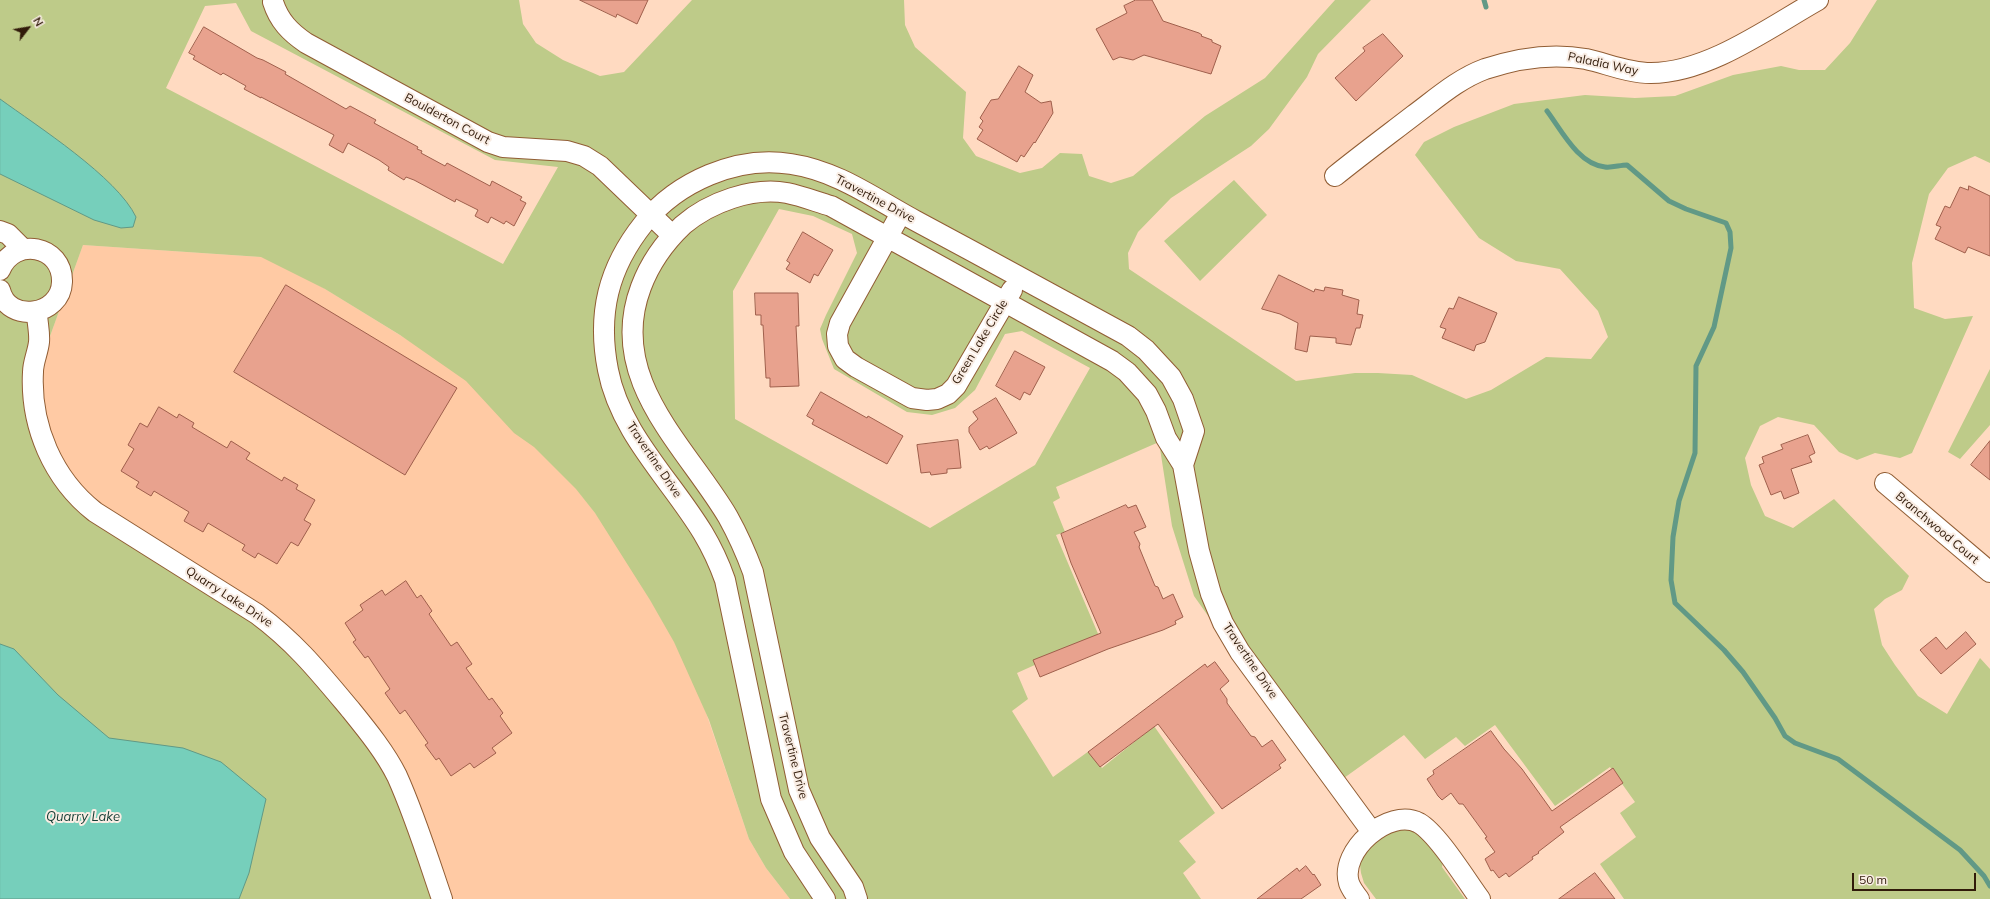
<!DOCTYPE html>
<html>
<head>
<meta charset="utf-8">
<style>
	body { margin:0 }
	#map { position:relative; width:1990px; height:899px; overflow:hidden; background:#ffdac1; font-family:Mulish,sans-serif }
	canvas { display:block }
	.north { position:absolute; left:8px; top:8px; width:40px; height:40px; -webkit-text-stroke:3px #f9ede4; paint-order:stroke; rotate:59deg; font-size:11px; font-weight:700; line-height:16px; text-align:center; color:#311b0a }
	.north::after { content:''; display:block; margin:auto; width:14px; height:18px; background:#311b0a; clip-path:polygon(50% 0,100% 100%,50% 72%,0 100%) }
	.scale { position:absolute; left:1852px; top:873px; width:124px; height:18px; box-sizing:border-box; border:2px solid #311b0a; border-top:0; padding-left:5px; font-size:12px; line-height:14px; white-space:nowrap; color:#311b0a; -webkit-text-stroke:3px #f9ede4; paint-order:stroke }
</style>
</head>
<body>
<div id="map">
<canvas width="1990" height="899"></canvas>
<div class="north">N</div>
<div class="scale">50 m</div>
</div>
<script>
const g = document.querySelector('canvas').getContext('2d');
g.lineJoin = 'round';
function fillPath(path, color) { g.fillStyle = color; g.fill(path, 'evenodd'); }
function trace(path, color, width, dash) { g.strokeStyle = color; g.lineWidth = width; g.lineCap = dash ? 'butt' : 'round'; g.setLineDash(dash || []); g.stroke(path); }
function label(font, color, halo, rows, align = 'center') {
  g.font = font + ' Mulish,sans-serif'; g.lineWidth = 4; g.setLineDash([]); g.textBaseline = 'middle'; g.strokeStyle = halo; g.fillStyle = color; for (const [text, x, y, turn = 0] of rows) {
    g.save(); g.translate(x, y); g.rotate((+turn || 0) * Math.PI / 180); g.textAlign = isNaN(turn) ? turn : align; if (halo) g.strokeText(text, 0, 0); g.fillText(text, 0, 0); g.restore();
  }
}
const built = new Path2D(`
	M83,245L275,258L484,387L557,463L605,526L634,572L669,631L691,675L704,707L749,839L766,868L790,899H450L59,461L42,410L41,375L49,339Z`);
const green = new Path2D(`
	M0,0H519L523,24L536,43L563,60L600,76L624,72L692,0H904L905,25L915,47L966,92L963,138L976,156L1020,173L1042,168L1060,153L1082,154L1089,176L1111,183L1133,176L1205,116L1265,78L1335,0H1371L1318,54L1307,77L1269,129L1251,146L1171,198L1138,232L1128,253L1129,269L1296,381L1355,373H1378L1412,375L1466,399L1491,390L1546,357L1591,359L1608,337L1598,311L1560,269L1516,261L1479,238L1415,155L1424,142L1454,127L1514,104L1585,95L1635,98L1675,96L1733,75L1781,66L1799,70H1825L1850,43L1877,0H1990V163L1975,156L1948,168L1929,194L1912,263L1914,308L1945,319L1973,316L1912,453L1900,458L1875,453L1857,460L1839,452L1814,425L1778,417L1760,426L1745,458L1751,485L1765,516L1793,528L1834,499L1909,576L1902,590L1885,599L1874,609L1882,645L1895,665L1918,696L1947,714L1980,658L1990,669V899H1624L1600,864L1636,837L1620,813L1635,802L1610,767L1555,806L1495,725L1465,746L1456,737L1425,759L1404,735L1330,788L1194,596L1172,526L1159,442L1056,487L1060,498L1053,502L1065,532L1056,535L1099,636L1017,673L1028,699L1012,711L1053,777L1089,751L1102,768L1154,726L1215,813L1179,841L1196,862L1183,873L1201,899H790L766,868L749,839L709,720L674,642L650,600L595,513L576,489L534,447L514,433L466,381L400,335L325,289L261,257L83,245L49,339L41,375L42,410L59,461L100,506L263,607L305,642L383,738L450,899H0ZM236,3L251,31L495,160L558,167L503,264L166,88L205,6ZM779,209L813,216L852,234L857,253L826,315L820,329L822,339L834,369L907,412L932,415L955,408L975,390L1005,334L1022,331L1090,368L1035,465L930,528L735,419L733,291Z
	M1234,180L1267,215L1200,281L1164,241Z
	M1990,369V425L1960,459L1948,452Z
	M1413,827L1444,858L1442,867L1465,899H1376L1364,883L1361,873L1360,865L1364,851L1388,831Z`);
const water = new Path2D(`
	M0,99C37,126 117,177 136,217L133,227L121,228L94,220L0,174Z
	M0,644L14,649L58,695L109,738L183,748L221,762L266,799L249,873L239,899H0Z`);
const stream = new Path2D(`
	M1484,0L1486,7
	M1547,111C1562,131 1578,164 1605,167C1612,168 1620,165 1627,165L1669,201L1686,209L1726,223L1730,232L1731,248L1714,327L1696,366L1695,453L1679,501L1673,537L1671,580L1675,603L1724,650L1743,672L1775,718L1785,736L1795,743L1838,759L1960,850L1984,876L1990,886`);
const building = new Path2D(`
	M580,0H648L637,24L617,14L616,17Z
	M1136,0H1152L1163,21L1199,33L1202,35L1201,36L1212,40V42L1221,46L1211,74L1144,55L1133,60L1120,57L1113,60L1096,29L1127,13L1124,6Z
	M204,27L257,58L263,60L286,72L285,74L346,109L350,106L376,120L374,123L418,147L417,149L422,151L421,153L445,166L447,163L490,186L492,181L522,197L520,200L526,203L514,226L506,221L504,224L491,217L488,223L475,216L478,210L456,199L455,202L414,180L406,177L404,180L388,170L389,167L379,160L348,143L343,153L329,145L334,135L261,97V98L244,89L246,86L223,73L221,75L193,59L195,56L189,53Z
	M1383,34L1403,56L1356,101L1335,78L1365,51L1363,48Z
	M1019,66L1033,75L1025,92L1041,103L1051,101L1053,113L1035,143L1034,142L1024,157L1021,155L1017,162L977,139L983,130L979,127L983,121L980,118L991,100L998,99Z
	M1969,186L1990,196V256L1968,247L1965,253L1935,239L1941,227L1936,225L1945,206L1950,208L1960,187L1968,190Z
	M803,232L833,250L818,276L814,274L810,283L786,269L790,263L787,261Z
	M1279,275L1314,292L1315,289L1324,291L1325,287L1343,290L1342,295L1359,300L1357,314L1363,315L1360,328H1356L1351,345L1336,343V338L1310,336L1307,352L1295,349L1298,323L1280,314L1262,309Z
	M286,285L457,388L405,475L234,372Z
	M755,293H798L799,326H796L799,386L770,387V378H766L763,325H761V315H756Z
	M1459,297L1497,313L1485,342L1476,345L1474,351L1442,338L1446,329L1440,327L1449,308L1453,309Z
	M1015,351L1045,367L1030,395L1024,392L1020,400L996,386Z
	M821,392L867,418L868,416L903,436L887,464L812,424L814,420L807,416Z
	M996,398L1017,433L989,449L987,446L980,450L969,432V427L978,419L973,412Z
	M159,407L177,418L179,414L194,423L192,427L227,448L231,441L250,453L246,459L282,481L284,477L298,485L296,489L315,500L304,520L311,524L298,546L291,542L277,564L258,553L255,558L242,550L245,545L208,523L203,532L184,521L189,512L154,491L151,496L136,487L139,482L121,471L134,449L128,445L140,423L147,427Z
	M1808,435L1815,453L1809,456L1812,462L1791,469L1799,493L1784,499L1781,491L1771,495L1759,465L1764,463L1762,457L1783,449L1781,445Z
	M958,440L961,468L947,469V473L931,475L930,472L921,473L917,445Z
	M1990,441V480L1971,465Z
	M1126,505L1128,508L1136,505L1146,527L1134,532L1140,544L1139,547L1155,586L1158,587L1163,599L1173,594L1183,617L1175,621L1176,624L1163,630L1108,649L1040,677L1033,660L1101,633L1071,563L1061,534Z
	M406,581L417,598L421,595L432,611L429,614L451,646L457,642L472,664L466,668L489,700L492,698L503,713L500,716L512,733L492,748L496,753L474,768L470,763L451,776L439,758L436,760L425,745L428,743L405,710L400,714L385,693L390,689L368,656L365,658L353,642L356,640L345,623L363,610L360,605L382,590L385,595Z
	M1966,632L1976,644L1941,674L1920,650L1936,637L1946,649Z
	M1215,662L1229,681L1220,689L1227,699V703L1251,736L1255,737L1262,747L1272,740L1286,760L1279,765L1281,768L1222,809L1158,724L1100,767L1088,752L1205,664L1207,667Z
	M1491,731L1504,749L1522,769L1552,811L1613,768L1623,783L1560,827L1564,832L1538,852L1539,853L1532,857L1533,859L1509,877L1506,873L1499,878L1493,870L1491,871L1485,859L1495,852L1485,838L1487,837L1463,804H1459L1451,793L1442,800L1438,796L1427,779L1434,774L1433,771Z
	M1306,866L1313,875L1314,874L1321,885L1301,899H1257L1297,868L1299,871Z
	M1595,873L1615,899H1559Z`);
const street = new Path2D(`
	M273,2C279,21 290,32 306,43L488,142L503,147L567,151L584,156L600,166L672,235
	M1335,176C1361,155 1388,135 1414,115C1437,98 1458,79 1485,69C1518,58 1553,53 1586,59C1608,64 1629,73 1651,73C1708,73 1770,27 1818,0
	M901,213L840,323L837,334L838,346L845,359L856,367L912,398L927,400L937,399L948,394L956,386L1012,290
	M0,231L8,234L23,249
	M0,270C14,236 63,245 62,282C61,316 8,324 0,290
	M37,312C37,322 40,333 39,342C38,352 33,362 33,372C30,426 53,479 95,512L257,614C296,643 319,672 350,709C367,730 385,752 397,776C415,816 428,858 442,899
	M1885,483L1990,572
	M825,899L794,852L771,799L725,580C719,563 712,548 703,533C671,480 620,433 608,370C597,314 608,268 644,223C677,182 737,155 791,164C838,171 875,199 916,221C987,259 1058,298 1128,336L1146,350L1171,377L1183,399L1194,431L1183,465
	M857,899L853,887L820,838L799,790L753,572C746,553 738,535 728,517C686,446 606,379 641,287C650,263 664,243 683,225C710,202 752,187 787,193C802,196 817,202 831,206L1112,361L1127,372L1147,394L1156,411L1166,438L1183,465L1199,551L1211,594L1223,623L1240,652L1372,832
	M1359,899C1355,894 1351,889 1349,883C1339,851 1389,807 1419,823C1438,834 1466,880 1480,899`);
const streetNames = [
	["Paladia Way",1603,64,12],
	["Boulderton Court",447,119,28],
	["Travertine Drive",875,199,28],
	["Green Lake Circle",980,342,-59],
	["Travertine Drive",654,460,56],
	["Branchwood Court",1937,528,40],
	["Quarry Lake Drive",229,597,33],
	["Travertine Drive",1250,661,56],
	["Travertine Drive",793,756,76]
];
const waterNames = [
	["Quarry Lake",83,817]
];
fillPath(built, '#ffcaa4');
fillPath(green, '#becb89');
fillPath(water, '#76cfbb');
trace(water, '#619986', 1);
trace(stream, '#619986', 5);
fillPath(building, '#e8a28e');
trace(building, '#9f5f4c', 1);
trace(street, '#915d34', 22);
trace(street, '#fff', 20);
label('12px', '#311b0a', '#f9ede4', streetNames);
label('italic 13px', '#133c34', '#f9ede4', waterNames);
</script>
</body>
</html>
